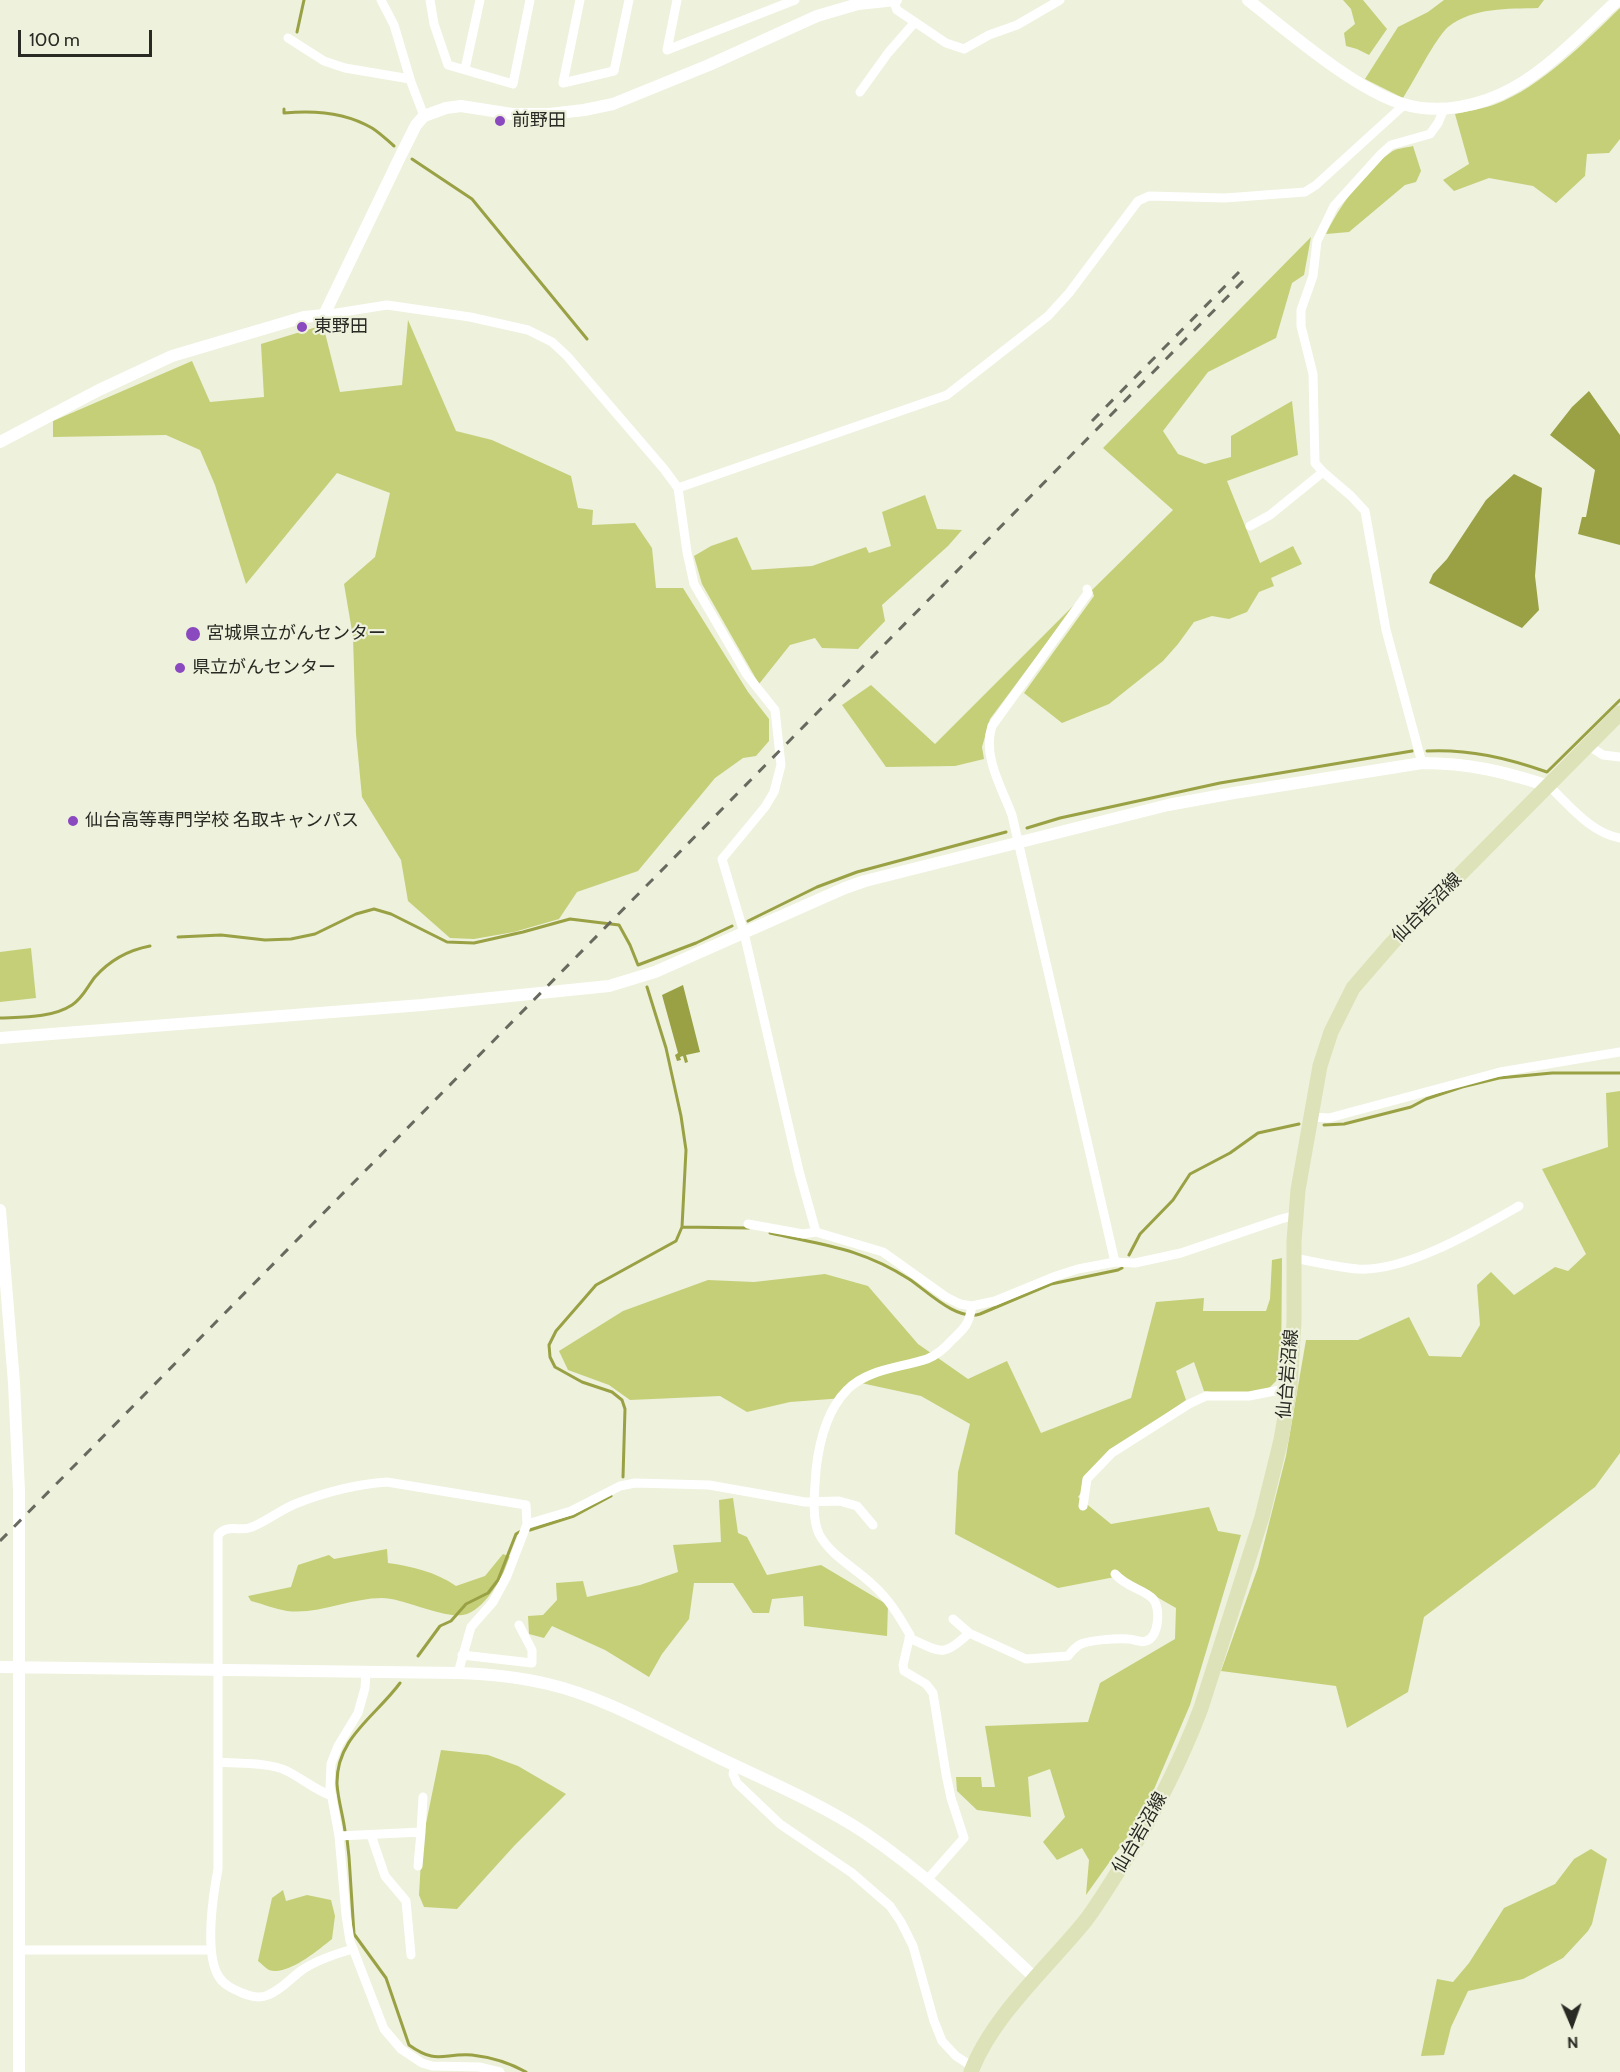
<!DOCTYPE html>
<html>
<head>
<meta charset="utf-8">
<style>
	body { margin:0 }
	#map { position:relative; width:1620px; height:2072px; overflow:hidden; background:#eef1dc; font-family:Cabin,sans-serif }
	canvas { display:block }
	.north { position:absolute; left:1542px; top:1994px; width:60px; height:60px; -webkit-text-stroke:4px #eef1dc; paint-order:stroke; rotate:178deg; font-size:16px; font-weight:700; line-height:24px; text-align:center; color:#292a23 }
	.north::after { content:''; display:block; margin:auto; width:21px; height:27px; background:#292a23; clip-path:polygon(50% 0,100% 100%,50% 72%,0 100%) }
	.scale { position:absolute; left:18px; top:30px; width:134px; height:27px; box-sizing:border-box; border:3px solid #292a23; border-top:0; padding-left:8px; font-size:18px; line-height:21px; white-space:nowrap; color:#292a23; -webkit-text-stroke:4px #eef1dc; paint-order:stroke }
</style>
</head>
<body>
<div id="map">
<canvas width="1620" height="2072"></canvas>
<div class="north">N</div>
<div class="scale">100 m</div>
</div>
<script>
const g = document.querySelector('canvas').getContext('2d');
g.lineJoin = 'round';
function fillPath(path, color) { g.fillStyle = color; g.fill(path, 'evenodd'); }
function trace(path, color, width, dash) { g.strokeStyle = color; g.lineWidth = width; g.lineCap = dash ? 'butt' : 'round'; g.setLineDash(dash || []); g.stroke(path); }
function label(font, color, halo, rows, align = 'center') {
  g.font = font + ' Cabin,"Noto Sans JP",sans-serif'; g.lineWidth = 4.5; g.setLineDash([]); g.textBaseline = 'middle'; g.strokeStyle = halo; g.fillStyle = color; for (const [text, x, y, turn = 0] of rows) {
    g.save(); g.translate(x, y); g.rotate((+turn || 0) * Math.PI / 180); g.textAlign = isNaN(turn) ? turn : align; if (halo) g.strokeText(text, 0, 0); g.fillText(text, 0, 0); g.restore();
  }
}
const green = new Path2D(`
	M1343,0H1363L1387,29L1369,55L1357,49L1346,46L1344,33L1355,24L1351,9Z
	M1444,0H1544L1538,8C1508,9 1473,7 1448,27C1435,39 1414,81 1403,98L1365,79L1398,27L1428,12Z
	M1620,8V139L1609,153L1587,154L1585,176L1556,203L1533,186L1489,178L1454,191L1443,180L1469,164L1455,114C1468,111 1483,109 1496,104C1541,87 1586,41 1620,8Z
	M1413,146L1421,171L1416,182L1405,185L1349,232L1326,234C1339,207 1365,170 1390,153C1396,148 1405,148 1413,146Z
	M1311,237L1304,275L1292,283L1276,338L1208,372L1163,431L1178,454L1205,464L1231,457V436L1292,401L1298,455L1227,481L1260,563L1293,546L1302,564L1271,578L1274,586L1259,592L1247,612L1229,619L1212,616L1194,622L1178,644L1163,661L1109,704L1062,723L1024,693L1094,596L1092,590L1173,510L1103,448Z
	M408,320L456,431L492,440L571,476L578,508L593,510L592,525L635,523L652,548L656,588H683L748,692L769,719V741L756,756L743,758L715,778L638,871L577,892L559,919L514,932L474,939L450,938L408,901L401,860L362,797L356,734L353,637L344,584L375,557L390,493L337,473L246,584L215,485L200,450L166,435L53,437V421L192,361L210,402L264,397L261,344L323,325L340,392L402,385Z
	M925,495L937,529L962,530L948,546L882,605L885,621L858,649L822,648L815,638L790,645L759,684L702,584L694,556L711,546L737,537L752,570L812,566L866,547L869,553L891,546L882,512Z
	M1078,601L990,719L982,747L984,759L955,766L886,767L842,705L871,685L935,744Z
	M31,948L36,998L0,1002V952Z
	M1620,1091V1453L1595,1487L1424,1617L1408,1692L1347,1728L1336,1686L1221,1671L1258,1567L1286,1456L1306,1340H1358L1409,1317L1429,1356L1461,1357L1480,1325L1477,1285L1491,1272L1514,1295L1555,1267L1568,1271L1586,1254L1542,1169L1608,1147L1606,1093Z
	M1282,1258L1281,1376L1266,1391L1233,1395L1204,1391L1194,1362L1176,1371L1186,1400L1110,1452L1078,1497L1111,1524L1209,1507L1218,1531L1241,1535L1190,1705L1143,1815L1086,1895L1089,1860L1082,1848L1057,1860L1043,1842L1065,1817L1050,1769L1028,1777L1031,1817L977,1810L957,1791L956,1777H981L982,1787H995L985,1726L1088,1722L1100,1683L1175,1639L1176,1608L1120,1576L1058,1588L955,1534L958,1472L970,1424L921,1396L861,1383L844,1398L790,1402L747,1412L720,1396L630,1400L609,1385L568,1370L559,1351L623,1311L708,1280L754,1282L825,1274L868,1286L918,1344L968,1379L1007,1361L1041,1433L1131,1398L1156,1302L1204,1298L1203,1311H1266L1270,1299L1272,1260Z
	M733,1498L738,1533L747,1537L767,1575L821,1565L888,1605L887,1636L804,1626L803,1596L772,1599L769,1613H753L733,1583H694L689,1619L662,1654L649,1677L605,1650L552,1626L544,1638L529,1634L528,1616L543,1615L557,1600L556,1583L583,1581L587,1597L640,1585L678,1572L673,1545L721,1542L719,1500Z
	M387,1549L388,1563C411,1566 436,1572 456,1586L485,1576L503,1554L511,1557C503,1575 488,1606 467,1614C447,1621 404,1598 382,1598C350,1598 318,1615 287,1611C275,1609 263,1604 251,1601L248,1596L291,1587L298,1565L329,1555L334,1559Z
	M441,1750L488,1755L518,1766L566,1794L514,1846L457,1909L424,1907L419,1895L422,1843Z
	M1591,1849L1607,1859L1592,1924L1588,1931L1563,1958L1523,1979L1468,1991L1451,2027L1444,2055L1421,2056L1437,1979L1453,1982L1469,1963L1504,1908L1555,1884L1574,1859Z
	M283,1890L286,1901L307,1895L331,1900L335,1916L332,1939C318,1950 288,1976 269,1970C265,1968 261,1963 258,1961L272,1898Z`);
const water = new Path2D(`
	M1589,391L1620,435V545L1578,534L1582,517H1586L1595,470L1550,435L1572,407Z
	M1514,474L1542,488L1535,576L1539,610L1522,628L1429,583L1433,574L1447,559L1486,500Z
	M683,985L700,1052L686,1055L688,1062L685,1063L683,1056L680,1057L681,1060L677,1061L675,1055L678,1053L662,995Z`);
const stream = new Path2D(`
	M297,32L304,0
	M284,109V113C314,110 345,112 372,128C380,133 387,140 394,146
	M412,159L472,199L587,339
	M1427,751C1469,749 1507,758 1547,772L1620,700
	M1027,828L1060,818L1220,783L1412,751
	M748,921L817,887L857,872L1006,832
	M178,937L221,935L265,940L291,939L315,934L356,914L374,909L391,914L447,942L474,943L523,932L570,919L619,925L630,945L638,965L696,943L732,926
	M0,1018C23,1017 52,1018 72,1005C83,998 87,987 95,977C110,960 129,950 150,946
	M1324,1125L1344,1124L1411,1107L1426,1099L1462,1087L1499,1078L1552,1073H1620
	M682,1227L749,1228
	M770,1233C823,1245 861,1248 909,1279C926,1290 957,1322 980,1314L1051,1284L1118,1270L1122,1268
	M1129,1255L1140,1234L1173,1200L1190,1174L1230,1153L1258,1133L1299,1124
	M623,1477L625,1409L622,1400L612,1392L582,1382L555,1367L550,1357L549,1345L556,1331L596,1285L676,1241L682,1227L686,1150L681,1116L666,1048L647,987
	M530,1530L574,1516L611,1496
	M418,1656L440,1626L451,1621L466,1604L488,1593L498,1580L516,1534L521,1531
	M345,1831C343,1815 338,1800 337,1784C336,1738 375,1717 400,1683
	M347,1839L349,1857L354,1934L386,1978L409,2045C437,2065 442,2053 472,2055C489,2057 510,2063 526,2072`);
const minor = new Path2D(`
	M381,0L394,25L411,82L424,116
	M430,0L434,24L448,65L513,84L530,0
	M580,0L563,83L614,71L629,0
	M677,0L667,50L795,0
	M893,0L897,10L946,43L964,49L989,35L1017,25L1060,0
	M288,38L324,61L345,68L410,79
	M465,69L480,0
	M860,92L888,53L915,22
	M324,315L387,305L470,317L528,330L552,342L567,356L664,469L678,488L687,552L694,584L747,675L775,710L781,765L774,792L765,807L722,859L744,933L799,1171L816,1232L883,1252L946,1297L960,1304L972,1306L995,1301L1056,1276L1078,1269L1115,1262L1135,1263L1181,1253L1281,1219L1296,1215
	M678,488L947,395L1048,316L1069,293L1138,201L1149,196L1225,198L1305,192L1316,185L1405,104
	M1250,526L1270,515L1323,472
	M1087,589L1088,593L992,726C982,756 1002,788 1012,815L1115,1262
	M1589,746L1603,755L1620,757
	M1422,763L1386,630L1365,511L1351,496L1323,472L1315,463L1313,374L1301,326V310L1313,276L1317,241L1334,206L1381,154L1391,145L1430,134L1438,123L1444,109
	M1549,786C1570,806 1591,833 1620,838
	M1310,1117L1329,1118L1500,1072L1620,1052
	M748,1224L803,1234L816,1232
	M1294,1258C1315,1262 1336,1267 1358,1269C1406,1272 1477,1230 1519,1206
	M1083,1506L1087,1479L1112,1453L1189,1404L1206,1396H1249L1290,1388
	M527,1524L571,1511L620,1486L635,1483L709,1485L805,1502L839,1501L857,1506L873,1525
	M953,1619L969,1633
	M909,1638C940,1651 942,1659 969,1633L1026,1659L1068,1656C1072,1651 1075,1647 1081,1644C1091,1640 1117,1638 1128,1639C1134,1639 1141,1643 1146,1641C1159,1637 1161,1608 1153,1599C1145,1590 1126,1587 1115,1574
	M462,1655L532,1663V1650L519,1625
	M366,1672L365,1688L358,1713L338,1746L331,1764L330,1787L339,1836L346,1915L350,1941L384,2029L401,2049L422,2063L432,2066L479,2067L500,2072
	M218,1762C237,1764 270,1762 287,1771C303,1779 315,1790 332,1796
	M735,1766L733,1774L737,1783L780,1824L852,1873L890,1906L901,1922L913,1946L934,2021L942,2041L956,2056L973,2067
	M371,1835L385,1876L406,1901L411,1955
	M339,1836L421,1832L423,1797
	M418,1866L421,1832
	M927,1880L964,1838L951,1798L946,1774L933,1693L926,1684L904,1671L903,1665L910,1635C899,1616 889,1599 872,1584C855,1568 830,1555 819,1534C811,1517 815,1489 816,1470C819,1443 827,1410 847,1390C867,1369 900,1368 927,1359C937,1355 945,1348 952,1340C965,1328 969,1324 972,1306
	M353,1949C335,1954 317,1960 302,1970C291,1978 281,1990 268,1995C259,1999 250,1996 242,1993C233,1989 224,1985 219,1977C204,1954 213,1895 218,1869V1535C227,1524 237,1531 249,1528C263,1524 280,1510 295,1504C323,1493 357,1484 387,1482L526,1505L527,1524L507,1576L493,1602L471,1627L458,1673
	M20,1950H211`);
const tertiary = new Path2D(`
	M1248,0C1289,32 1354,89 1403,104C1439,115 1481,106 1513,88C1551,67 1586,29 1618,0
	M0,442L99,390L172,356L304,317L324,315L400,157L416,125L424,116L446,108L461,106L512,114H549L584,110L613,104L709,65L817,16L858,4L896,0
	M0,1038L422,1005L609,986L655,972L845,888L865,881L1168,805L1234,793L1422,763C1470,763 1504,772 1549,786
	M0,1210L14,1383L19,1491V2072
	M0,1667L458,1673C488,1674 519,1677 548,1684C603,1697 653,1726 703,1750C757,1777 815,1800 865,1833C927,1875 981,1927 1035,1978`);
const primary = new Path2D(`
	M971,2072C992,2016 1049,1966 1086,1920C1101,1900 1113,1879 1126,1859C1156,1810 1181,1761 1201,1708L1262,1517L1281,1440L1290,1388L1294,1321V1241L1298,1190L1320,1066L1331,1032L1353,988L1392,943L1620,713`);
const rail = new Path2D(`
	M1092,421L1239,272
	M0,1541L1245,279`);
const markers = [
	[500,121,6,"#8a49be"],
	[302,327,6,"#8a49be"],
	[193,634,8,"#8a49be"],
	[180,668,6,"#8a49be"],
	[73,821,6,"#8a49be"]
];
const poiNames = [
	["前野田",512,121],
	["東野田",314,327],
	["宮城県立がんセンター",206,634],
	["県立がんセンター",192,668],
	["仙台高等専門学校 名取キャンパス",85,821]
];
const streetNames = [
	["仙台岩沼線",1427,908,-45],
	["仙台岩沼線",1288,1374,-85],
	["仙台岩沼線",1140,1833,-60]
];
fillPath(green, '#c5cf78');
fillPath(water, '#99a144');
trace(stream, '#99a144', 3);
trace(minor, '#fff', 9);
trace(tertiary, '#fff', 12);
trace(primary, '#dde2b8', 15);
trace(rail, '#696a5f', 3, [10, 10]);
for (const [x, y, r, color] of markers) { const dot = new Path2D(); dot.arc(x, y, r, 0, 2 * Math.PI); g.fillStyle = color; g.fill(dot); trace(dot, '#eef1dc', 2); }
label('18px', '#292a23', '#eef1dc', poiNames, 'left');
label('18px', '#292a23', '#eef1dc', streetNames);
</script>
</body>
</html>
